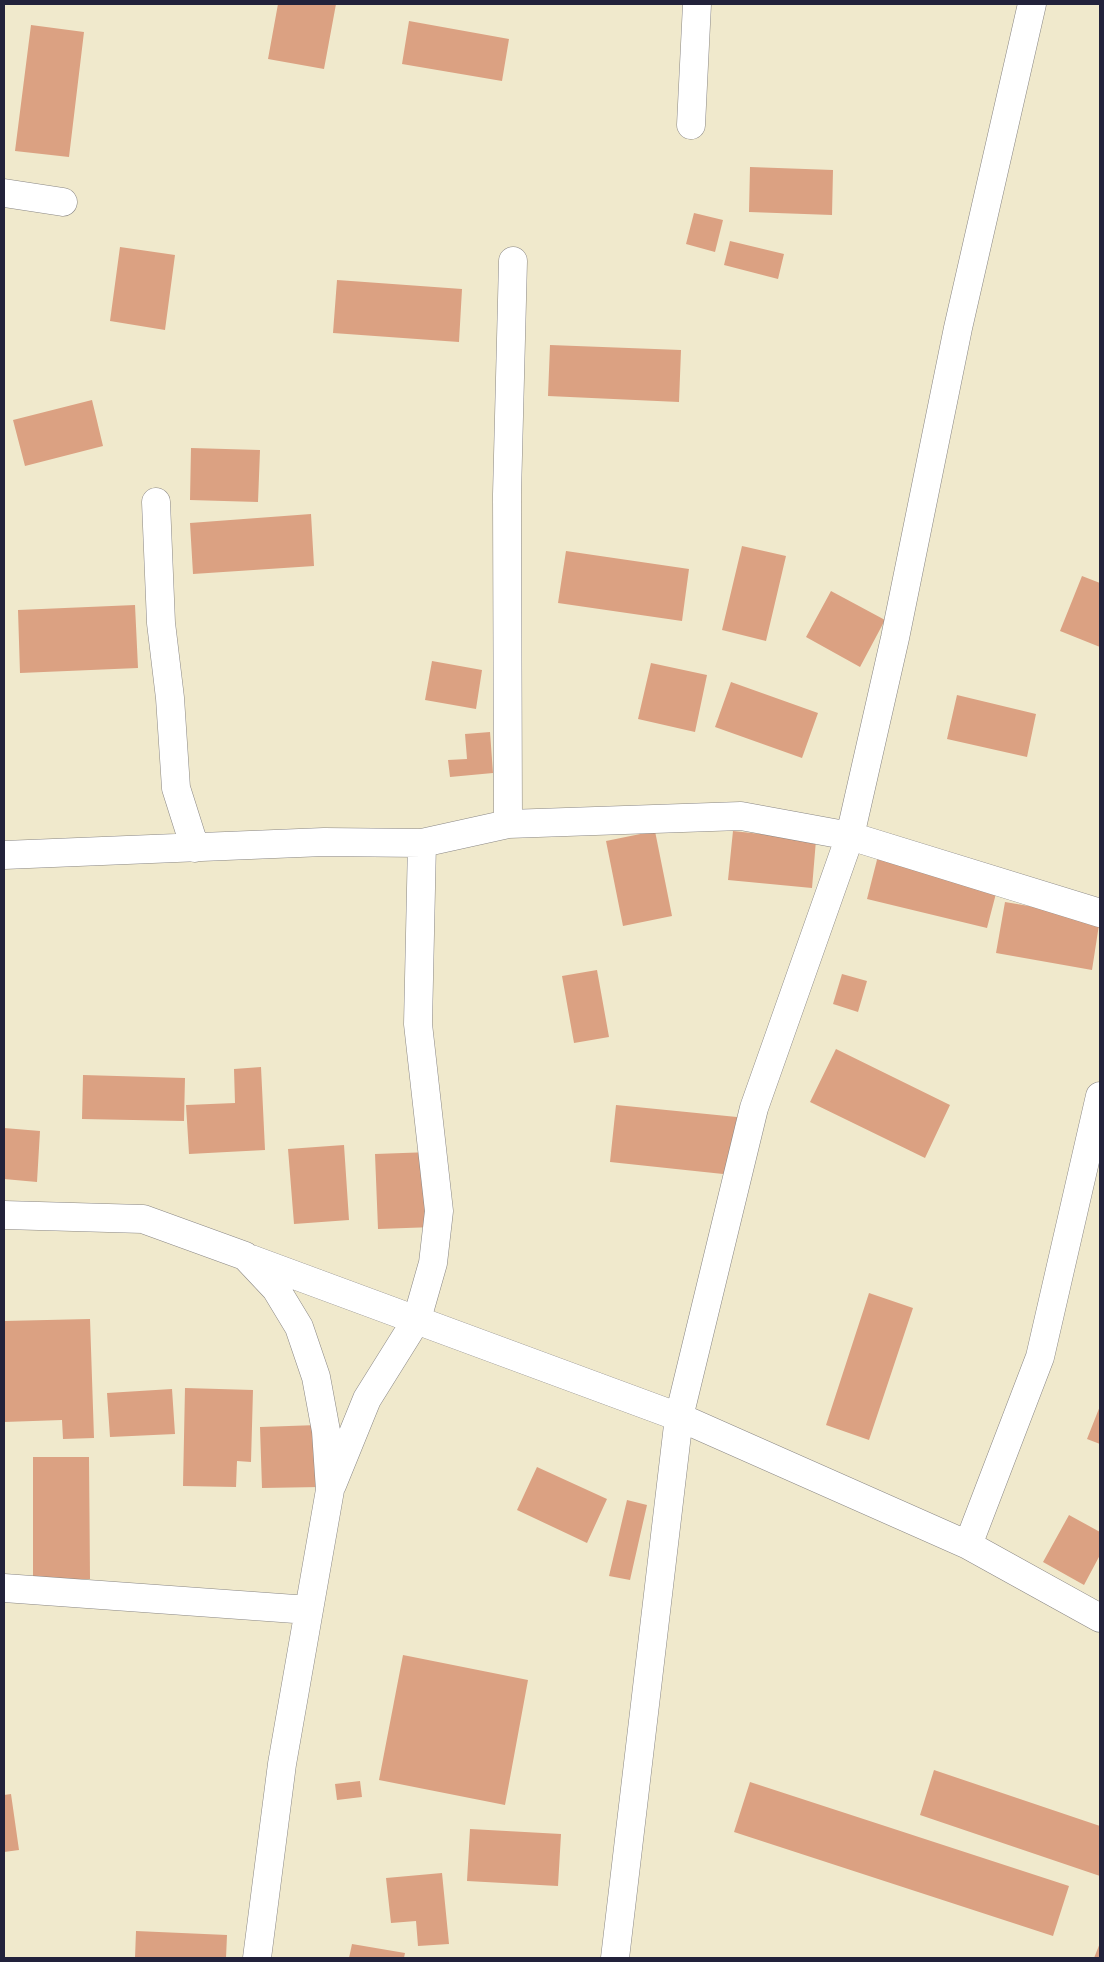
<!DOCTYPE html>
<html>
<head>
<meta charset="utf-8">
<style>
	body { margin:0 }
	#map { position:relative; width:1104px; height:1962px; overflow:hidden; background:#f0e9cc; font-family:Sriracha,sans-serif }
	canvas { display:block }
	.frame { position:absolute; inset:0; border:5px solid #22223b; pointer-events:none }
</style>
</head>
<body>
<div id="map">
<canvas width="1104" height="1962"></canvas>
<div class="frame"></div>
</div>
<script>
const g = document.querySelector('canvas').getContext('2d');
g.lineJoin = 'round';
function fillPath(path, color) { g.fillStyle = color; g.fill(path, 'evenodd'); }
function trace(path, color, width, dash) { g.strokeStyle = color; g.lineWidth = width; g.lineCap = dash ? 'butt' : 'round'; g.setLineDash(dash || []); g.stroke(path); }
const building = new Path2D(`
	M278,4H336L324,69L268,59Z
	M409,21L509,39L502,81L402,64Z
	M31,25L84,32L69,157L15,151Z
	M750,167L833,170L832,215L749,212Z
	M694,213L723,220L715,252L686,244Z
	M730,241L784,254L778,279L724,265Z
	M120,247L175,255L165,330L110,321Z
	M337,280L462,289L459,342L333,333Z
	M550,345L681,350L679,402L548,396Z
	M92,400L103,446L25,466L13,420Z
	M191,448L260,450L258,502L190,500Z
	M311,514L314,566L193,574L190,523Z
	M742,546L786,556L766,641L722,630Z
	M566,551L689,569L682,621L558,603Z
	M1082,576L1100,583V647L1060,631Z
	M831,591L885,620L860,667L806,637Z
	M135,605L138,668L20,673L18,610Z
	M432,661L482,670L476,709L425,700Z
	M651,663L707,675L695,732L638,719Z
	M731,682L818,713L802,758L715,727Z
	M957,695L1036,714L1027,757L947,739Z
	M490,732L493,773L450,777L448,760L467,759L465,734Z
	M655,831L672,916L623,926L606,841Z
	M733,831L816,840L812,888L728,880Z
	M879,852L999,882L987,928L867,899Z
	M1005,902L1100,918L1092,970L996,953Z
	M597,970L609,1037L574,1043L562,976Z
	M842,974L867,981L858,1012L833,1004Z
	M836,1049L950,1105L925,1158L810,1102Z
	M261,1067L265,1150L189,1154L186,1105L235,1103L234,1069Z
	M83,1075L185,1078L184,1121L82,1119Z
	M616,1105L747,1118L742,1176L610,1162Z
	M4,1128L40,1131L37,1182L4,1179Z
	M344,1145L349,1220L294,1224L288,1149Z
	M431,1152L434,1227L378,1229L375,1154Z
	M869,1293L913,1308L869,1440L826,1425Z
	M90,1319L94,1438L63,1439L62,1420L4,1422V1321Z
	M185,1388L253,1390L251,1462L237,1461L236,1487L183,1486Z
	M172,1389L175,1434L110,1437L107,1393Z
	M1100,1406V1444L1087,1439Z
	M318,1425L320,1487L262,1488L260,1427Z
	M33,1457H89L90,1579H33Z
	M537,1467L607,1499L587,1543L517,1510Z
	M627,1500L647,1505L630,1580L609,1576Z
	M1069,1515L1100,1532V1555L1084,1585L1043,1562Z
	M403,1655L528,1680L505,1805L379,1780Z
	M934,1770L1100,1826V1876L920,1815Z
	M360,1781L362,1797L337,1800L335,1784Z
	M750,1782L1069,1886L1053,1936L734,1832Z
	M11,1794L19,1850L4,1852V1795Z
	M470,1829L561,1834L558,1886L467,1881Z
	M442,1873L449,1944L418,1946L416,1921L391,1923L386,1878Z
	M136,1931L227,1935L226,1958H135Z
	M1100,1943V1958H1094Z
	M352,1944L405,1953L404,1958H349Z`);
const street = new Path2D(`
	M691,125L697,4
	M4,193L63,202
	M156,502L161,623L170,698L176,788L195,848
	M508,824L507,494L513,261
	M4,855L324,842L422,843L508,824L741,816L850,836L1100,913
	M4,1215L143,1219L245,1256L276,1289L299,1327L316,1377L326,1431L330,1490L282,1764L257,1958
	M251,1259L679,1417L968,1545L1100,1618
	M332,1485L367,1399L417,1319L433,1263L439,1211L418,1024L422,843
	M968,1545L1040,1357L1100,1096
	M4,1588L309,1610
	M615,1958L679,1417L754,1108L850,836L895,638L958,328L1032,4`);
fillPath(building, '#dba182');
trace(street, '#898684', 29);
trace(street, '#fff', 28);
</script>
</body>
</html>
